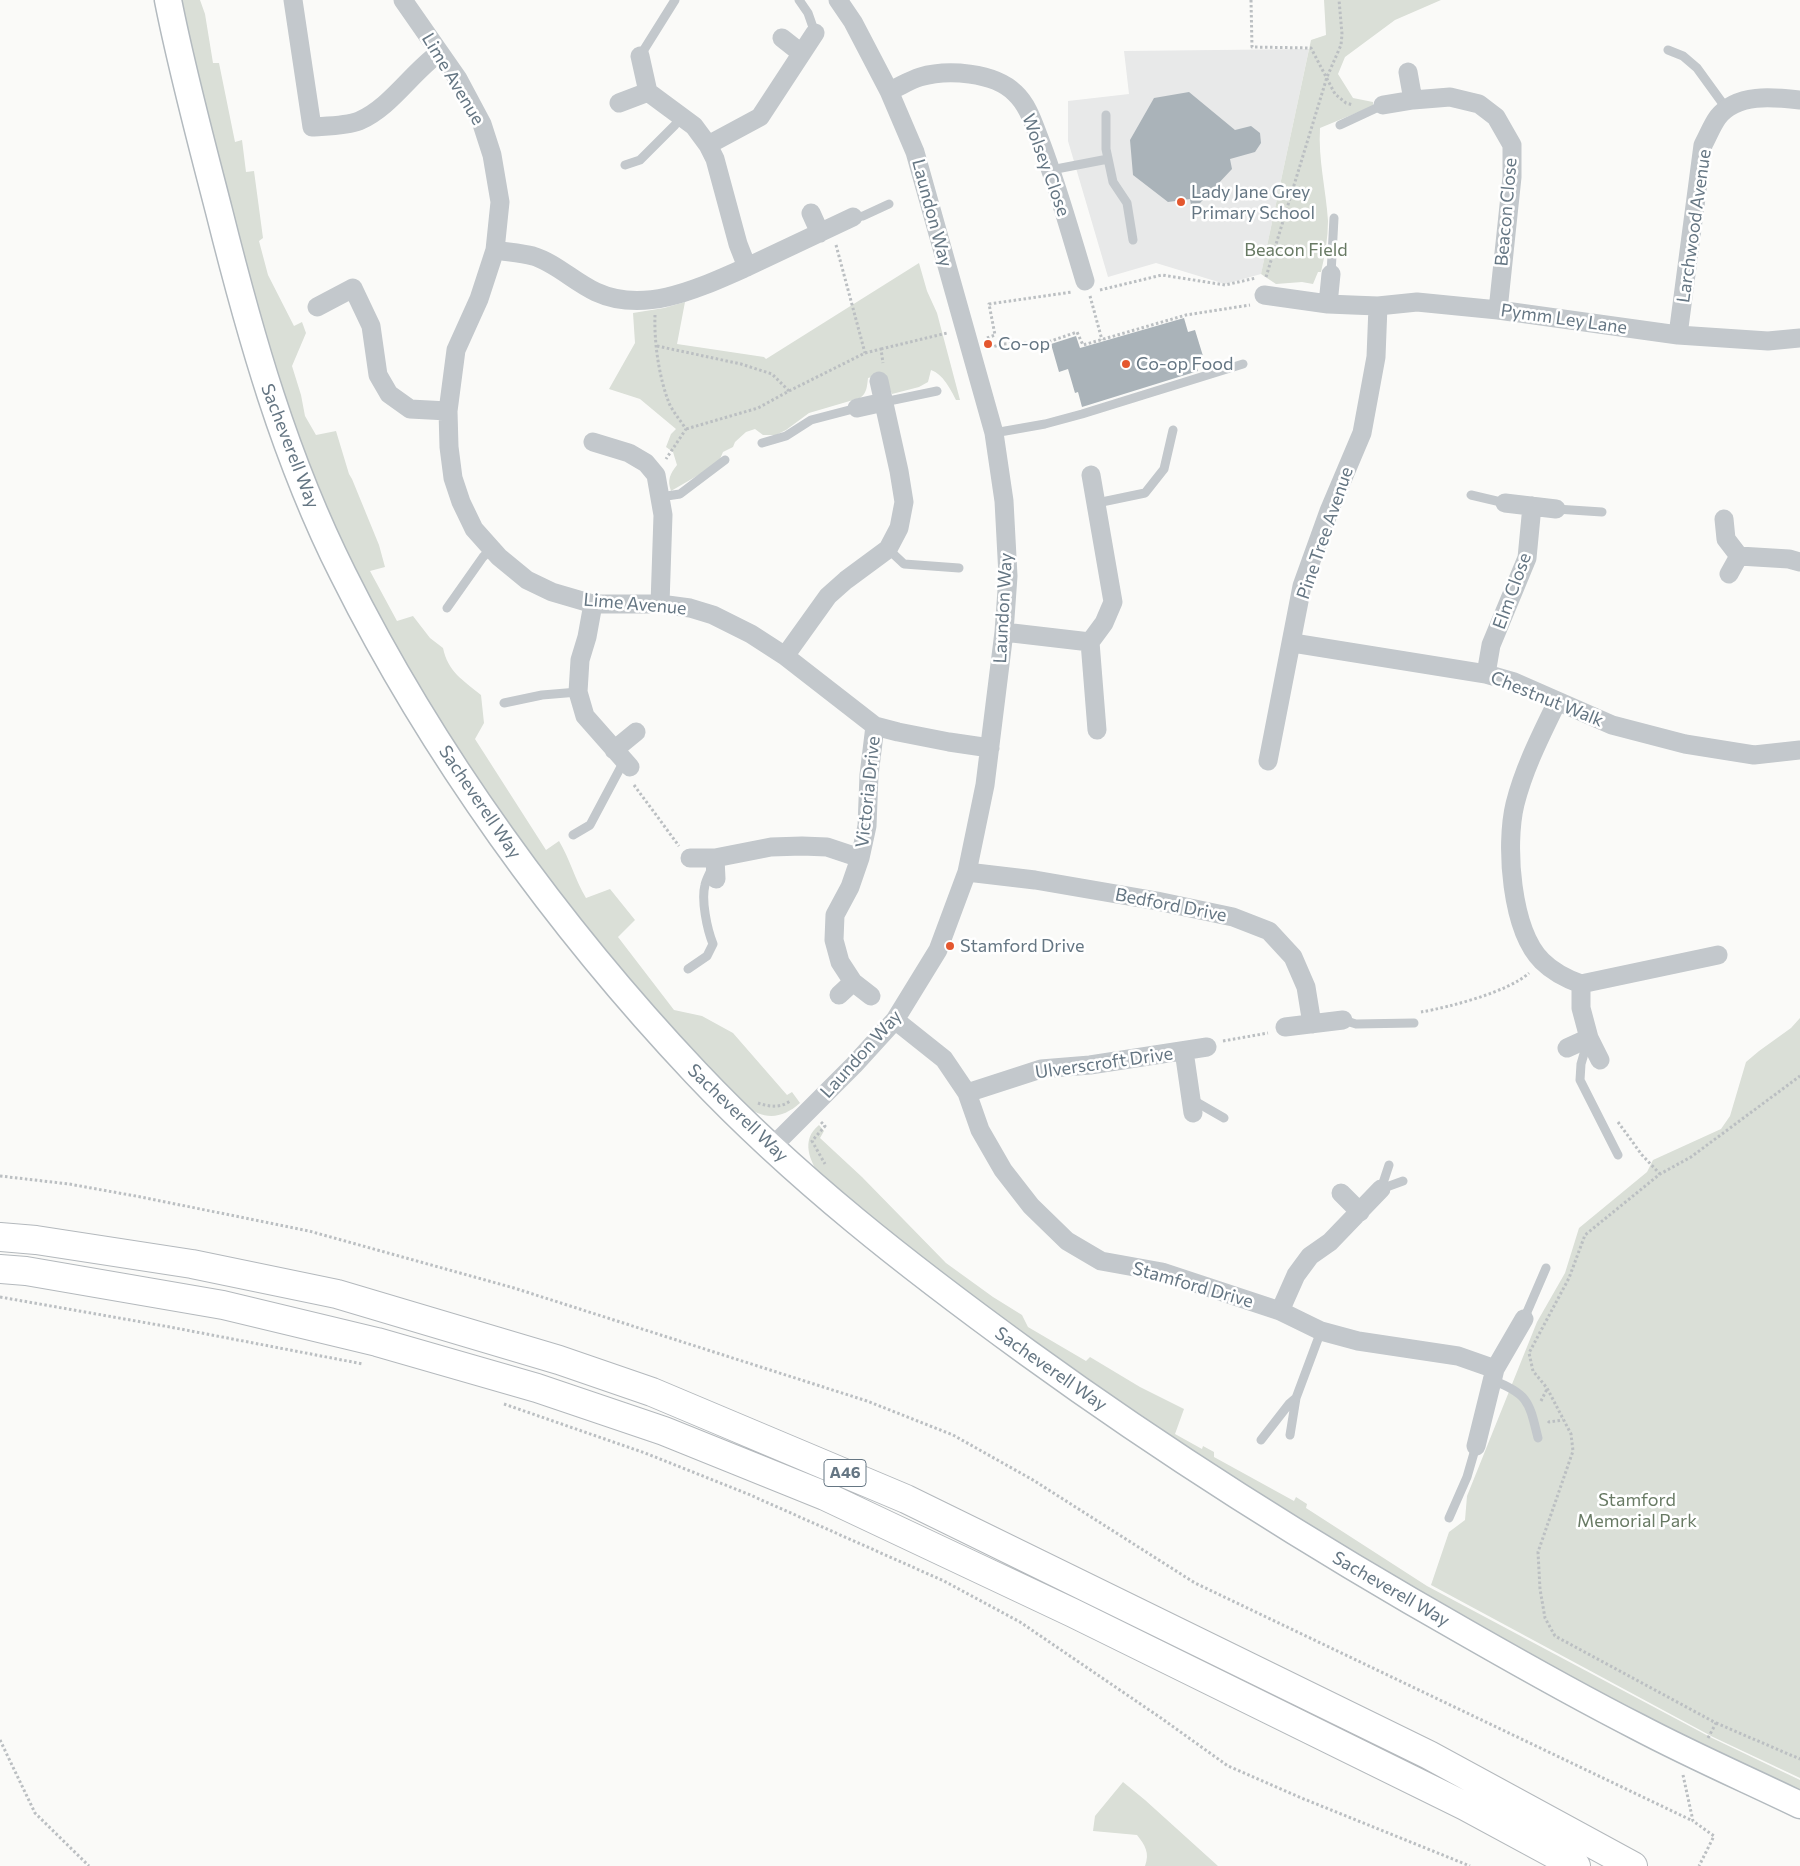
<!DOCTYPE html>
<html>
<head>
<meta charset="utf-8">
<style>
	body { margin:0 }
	canvas { display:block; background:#fafaf8 }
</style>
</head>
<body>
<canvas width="1800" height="1866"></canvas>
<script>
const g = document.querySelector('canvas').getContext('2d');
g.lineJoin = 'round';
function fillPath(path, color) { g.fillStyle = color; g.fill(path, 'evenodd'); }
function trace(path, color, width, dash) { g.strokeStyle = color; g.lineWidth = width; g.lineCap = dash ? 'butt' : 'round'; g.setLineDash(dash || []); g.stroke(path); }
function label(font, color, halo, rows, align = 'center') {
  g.font = font + ' Commissioner,sans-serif'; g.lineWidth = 5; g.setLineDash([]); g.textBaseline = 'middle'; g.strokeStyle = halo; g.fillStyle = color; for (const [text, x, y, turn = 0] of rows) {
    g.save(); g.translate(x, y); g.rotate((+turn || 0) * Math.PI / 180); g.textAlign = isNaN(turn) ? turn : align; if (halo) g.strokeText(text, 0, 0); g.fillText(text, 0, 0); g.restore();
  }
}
const built = new Path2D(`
	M1309,49L1261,274L1225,284L1156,263L1108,277L1068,141V101L1129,94L1124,51Z`);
const green = new Path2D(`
	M178,0H200L205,14L213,63H219L235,142L242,140L246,172L254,171L263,238L259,241L268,275L294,326L302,322L306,333L292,366L301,395L305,416L316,435L336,431L349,474L352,479L379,545L385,567L370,571L397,621L413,616L430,638L443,648C448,672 463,680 481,695L484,723L475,739L546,850L559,841C570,859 575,880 586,898L610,889L635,920L618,937L674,1010L702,1016L733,1033L787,1095L792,1092L800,1103C781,1120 763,1120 743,1104L647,1005L510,831L420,690L372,608L321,499L269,358Z
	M1324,0H1441L1395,20L1345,57L1338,74L1353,98L1373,102V106L1320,128C1318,159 1326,190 1328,221C1328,238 1325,255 1321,272H1318L1313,284L1302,282L1276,284L1261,274L1311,40L1326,35Z
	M919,263L927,291L937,313L960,400H956C951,390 943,374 931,370L928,382L919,387L892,394L883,374L868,378C867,386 867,393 860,398L809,413L786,430L776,435H763L755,429L746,432L735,442L733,447L723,452L720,459L702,473L671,491C667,480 670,474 677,465L673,452L666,447L671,434L676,429L640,399L609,389L635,343L633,313L664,308L685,302L677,344L764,357L766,359Z
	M1800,1018V1778L1713,1737L1431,1585L1449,1532L1465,1520L1467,1496L1537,1322L1565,1273L1579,1228L1647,1172L1653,1160L1721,1129L1730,1116L1746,1062L1759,1051L1791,1028Z
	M819,1125L824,1131L820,1138L862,1177L946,1263L993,1297L1022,1315L1028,1327L1086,1361L1090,1357L1140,1387L1184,1409L1175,1434L1202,1449L1203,1446L1214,1452V1457L1294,1501L1296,1497L1307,1504L1306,1508L1427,1586L1712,1738L1800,1780V1794L1645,1718L1482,1631L1174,1442L978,1304L821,1177C810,1162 800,1140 819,1125Z
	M1123,1782L1145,1800L1218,1866H1145C1150,1853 1145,1845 1137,1835L1093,1831L1095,1816Z`);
const building = new Path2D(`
	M1189,92L1235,130L1251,126L1260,133L1261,143L1255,152L1230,159L1232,169L1200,203L1191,205L1190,199L1168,202L1133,175L1130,140L1154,98Z
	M1184,318L1188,332L1195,330L1203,356L1194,358L1198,371L1082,407L1078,392L1075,393L1068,369L1059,372L1051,344L1076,336L1080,348Z`);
const path = new Path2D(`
	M1251,0L1252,47L1311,48L1335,94L1346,103L1353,105
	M836,245L865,353
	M1266,277L1327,77L1341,45L1342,34L1339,0
	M1100,290L1162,275L1225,285L1256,278
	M1090,296L1102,340
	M655,315C654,343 659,377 669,403C673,412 680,420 686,429L666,459
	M987,338L995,335L989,304L1072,292
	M989,340L992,347L1003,344L1048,342L1077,332L1083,345L1186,315L1250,305
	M657,346L741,364L772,374L789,391L758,408L686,429
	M881,349L947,333
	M789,391L865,353L881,349L883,363
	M634,785L679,846
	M1421,1012C1450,1007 1508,992 1529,973
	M1223,1041L1268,1033
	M758,1103C769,1107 781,1108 790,1101
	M821,1122L825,1126L812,1141L825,1164
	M1618,1122L1642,1155L1660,1174
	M0,1176L69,1184L141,1197L309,1231L514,1288L867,1401L953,1435L1033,1480L1195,1583L1693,1821
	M0,1297L170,1327L363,1364
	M1541,1401L1547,1389
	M504,1404L645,1453L748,1494L944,1581L1020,1622L1161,1718L1228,1766L1299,1797L1470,1866
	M1548,1421L1549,1422L1563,1420
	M1716,1723L1800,1759
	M1708,1738L1716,1723L1555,1636L1545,1618L1540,1589L1538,1552L1573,1451L1571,1434L1547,1388L1533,1371L1529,1353L1569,1278L1585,1235L1660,1174L1691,1157L1800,1076
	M0,1740L35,1813L89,1866
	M1683,1775L1693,1821L1714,1836L1699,1866`);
const lane = new Path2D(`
	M799,0L808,13L815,33
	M1668,50L1683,56L1697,68L1726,108
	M640,56L675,0
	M1106,115V149L1113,182L1127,203L1133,240
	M1340,125L1383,105
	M625,165L640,160L675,125L681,116
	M1051,170L1108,159
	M853,217L863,216L889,204
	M1331,274L1334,218
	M884,402L937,391
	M994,433L1045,424L1082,414L1243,364
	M762,443L786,436L811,420L857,408
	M1471,495L1505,503
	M660,497L680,494L725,460
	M1097,503L1145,493L1164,469L1173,430
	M1556,509L1602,512
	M888,549L904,564L959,568
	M447,608L483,557L491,549
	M504,703L542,695L578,692
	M573,835L590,825L624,761
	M688,969L707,956L713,944C707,929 701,900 705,885C706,880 709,875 711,870
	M1343,1020L1356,1024L1414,1023
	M1588,1040L1581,1064L1580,1080L1618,1155
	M1191,1099L1224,1118
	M1389,1165L1381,1189L1403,1181
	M1524,1319L1546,1268
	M1492,1380C1529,1394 1529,1402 1538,1438
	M1296,1398L1321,1331
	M1261,1440L1289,1404L1296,1398L1290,1435
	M1449,1518L1467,1477L1476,1446`);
const street = new Path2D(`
	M293,0L312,127C325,126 347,126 359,121C391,107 411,73 439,53
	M403,0L458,79L482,124L492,155L500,202L495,250L479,299L456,350L448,411L449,447L453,478L461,502L474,529L499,557L527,580L552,592L593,604H660L690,608L713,615L751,634L785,656L875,726L898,732L949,742L990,748
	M782,38L801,53
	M1408,72L1413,100
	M889,91C899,87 910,80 920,77C947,69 994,72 1015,93C1029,106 1034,126 1041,143C1058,188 1071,235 1085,281
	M619,103L648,92
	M1383,105L1413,100L1450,97L1479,104L1496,117L1512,145V177L1498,310
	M708,145L760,117L815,33
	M811,213L820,233
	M495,250C507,252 521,253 533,256C556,263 574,282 596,292C646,315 701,287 747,267L738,244L715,159L708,145L694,126L648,92L640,56
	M747,267L853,217
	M1264,295L1328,304L1352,305L1378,306L1417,302L1498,310L1678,335L1768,341L1800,338
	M1328,304L1331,274
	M317,307L353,288L371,326L378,375L389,394L410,409L448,411
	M1678,335L1703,145C1708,136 1712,125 1718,117C1737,93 1773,97 1800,100
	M857,408L884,402
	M593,442L629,453L646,463L656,475L663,515L660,604
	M1505,503L1556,509
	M1724,519L1726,539L1739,556L1789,559L1800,562
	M1729,574L1739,556
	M593,604L587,637L580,660L578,692L585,716L630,767
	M1004,632L1090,642L1104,623L1113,602L1091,475
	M1090,642L1097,730
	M1293,643L1486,674L1514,682L1612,725L1685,744L1754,755L1800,750
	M785,656L828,596L846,580L888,549L899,528L904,502L899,471L879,381
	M1486,674L1491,645L1527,558L1532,506
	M1557,702C1541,735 1524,768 1515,804C1505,845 1511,930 1542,961C1553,972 1567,979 1581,984L1718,955
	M614,750L636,732
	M1268,761L1302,586L1329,511L1362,433L1376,357L1378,306
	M690,858H715L771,847L802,846L827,847L860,858
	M715,858L716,879
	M967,872L1035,880L1157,901L1233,917L1269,931L1293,957L1306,987L1312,1024
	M1581,984V1008L1589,1038L1600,1060
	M839,995L853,982
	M871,996L853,982L840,962L834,940L835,915L850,887L860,858L867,826L869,775L875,726
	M895,1020L944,1059L967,1093L980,1130L1003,1170L1031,1206L1067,1241L1101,1261L1162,1272L1280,1311L1321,1331L1358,1341L1458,1356L1495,1369
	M1285,1027L1343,1020
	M1567,1048L1589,1038
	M1184,1051L1193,1113
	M967,1093L1041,1069L1090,1065L1207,1047
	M772,1147L854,1065L895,1020L938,950L967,872L985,785L1004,632L1008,576L1004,501L994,433L915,152L889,91L853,22L838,0
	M1341,1193L1360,1212
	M1280,1311L1296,1275L1310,1256L1330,1242L1381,1189
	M1476,1446L1495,1369L1524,1319`);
const secondary = new Path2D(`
	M168,0C182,71 201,141 219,211C250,335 285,459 343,574C432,753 559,928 696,1073C796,1179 911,1268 1028,1353C1170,1456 1318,1549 1470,1635C1526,1667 1581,1698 1638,1727C1691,1755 1746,1779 1800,1805`);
const highway = new Path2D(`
	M0,1237L36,1240L192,1264L337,1294L559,1360L652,1392L906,1499L1429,1755L1633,1866
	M0,1269L26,1271L223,1305L377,1342L537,1388L664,1431L825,1496L1073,1613L1465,1806L1576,1866`);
const markers = [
	[1181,202,5,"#e4572e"],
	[988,344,5,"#e4572e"],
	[1126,364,5,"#e4572e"],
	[950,946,5,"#e4572e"]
];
const shields = [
	[845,1473,42]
];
const shieldNames = [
	["A46",845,1473]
];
const streetNames = [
	["Lime Avenue",453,79,59],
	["Wolsey Close",1046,165,70],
	["Beacon Close",1506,212,-85],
	["Laundon Way",932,213,75],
	["Larchwood Avenue",1694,226,-82],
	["Pymm Ley Lane",1564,319,8],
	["Sacheverell Way",290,446,69],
	["Pine Tree Avenue",1325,533,-71],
	["Elm Close",1512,591,-70],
	["Lime Avenue",635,604,5],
	["Laundon Way",1003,608,-87],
	["Chestnut Walk",1547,699,22],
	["Victoria Drive",868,792,-84],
	["Sacheverell Way",480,802,56],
	["Bedford Drive",1171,905,11],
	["Laundon Way",861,1054,-48],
	["Ulverscroft Drive",1104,1063,-8],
	["Sacheverell Way",738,1113,44],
	["Stamford Drive",1193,1285,16],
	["Sacheverell Way",1051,1369,35],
	["Sacheverell Way",1391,1589,30]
];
const poiNames = [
	["Lady Jane Grey",1191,192],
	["Primary School",1191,213],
	["Co-op",998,344],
	["Co-op Food",1136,364],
	["Stamford Drive",960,946]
];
const parkNames = [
	["Beacon Field",1296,250],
	["Stamford",1637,1500],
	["Memorial Park",1637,1521]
];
fillPath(built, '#e8e9e9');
fillPath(green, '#dadfd7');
fillPath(building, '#aab3b9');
trace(secondary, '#b3babf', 29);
trace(highway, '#b4b9bd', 30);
trace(path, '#bbbfc2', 3, [2.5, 2.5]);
trace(lane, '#c3c8cc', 9);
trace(street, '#c3c8cc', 19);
trace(secondary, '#fff', 26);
trace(highway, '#fff', 28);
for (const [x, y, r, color] of markers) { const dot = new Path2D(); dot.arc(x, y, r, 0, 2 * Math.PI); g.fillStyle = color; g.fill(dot); trace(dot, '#fff', 2); }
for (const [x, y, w] of shields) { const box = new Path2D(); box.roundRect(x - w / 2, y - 13.5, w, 27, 4); g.fillStyle = '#fff'; g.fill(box); trace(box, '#657683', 1); }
label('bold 16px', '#657683', null, shieldNames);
label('18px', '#657683', '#fff', streetNames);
label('18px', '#657683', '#fff', poiNames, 'left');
label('18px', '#687a64', '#fff', parkNames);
</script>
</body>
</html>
